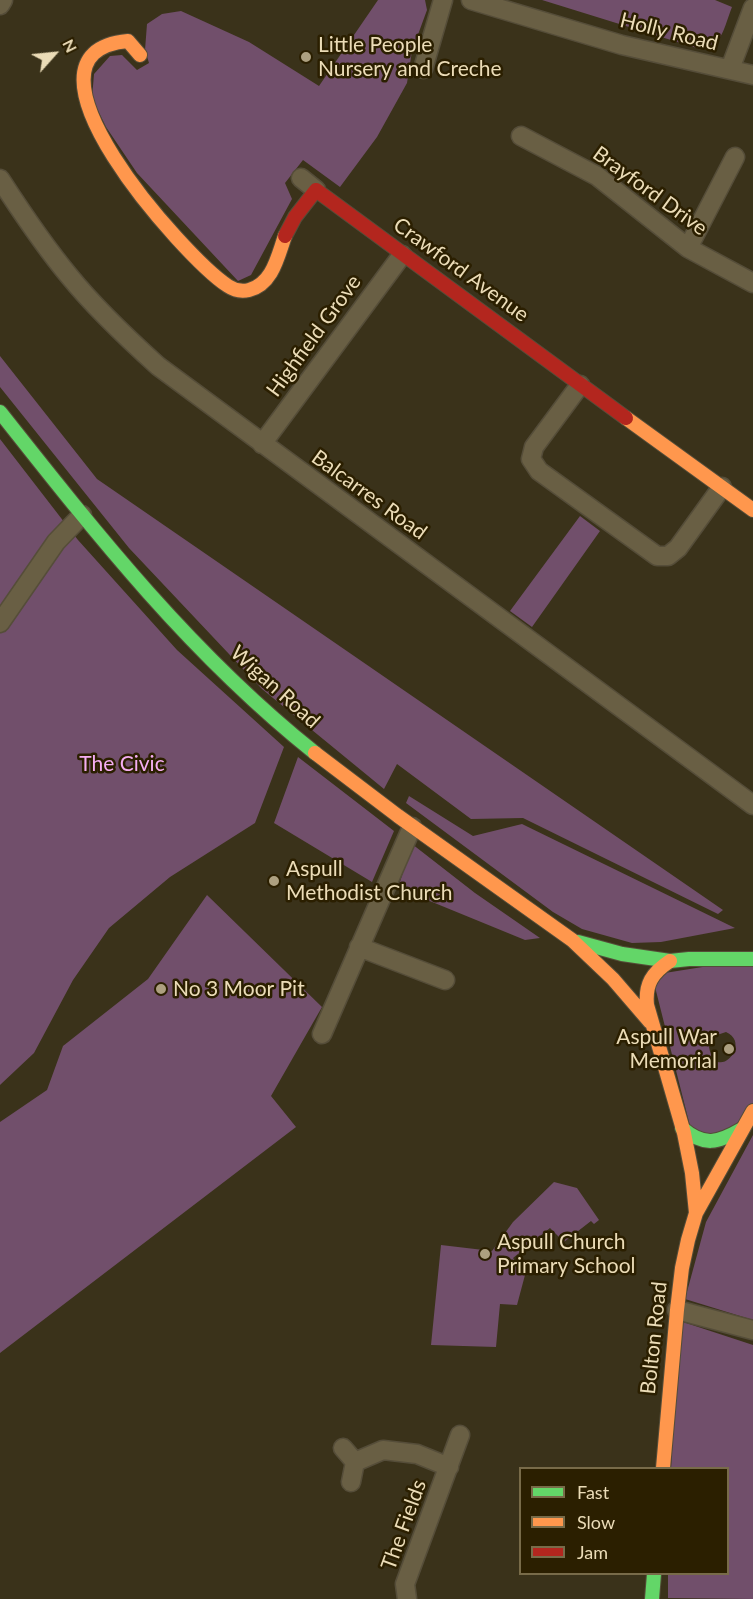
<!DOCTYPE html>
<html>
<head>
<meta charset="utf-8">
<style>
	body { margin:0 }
	#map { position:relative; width:753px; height:1599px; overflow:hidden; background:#3a321a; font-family:Lato,sans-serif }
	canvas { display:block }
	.legend { position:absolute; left:519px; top:1467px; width:210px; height:108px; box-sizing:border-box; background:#2b1f00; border:2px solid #786b49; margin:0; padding:8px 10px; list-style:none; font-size:18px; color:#ebdcb7 }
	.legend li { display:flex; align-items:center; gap:12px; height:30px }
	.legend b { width:30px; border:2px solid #786b49 }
	.north { position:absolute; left:24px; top:24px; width:60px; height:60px; -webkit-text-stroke:4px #2b1f00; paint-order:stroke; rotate:63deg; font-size:16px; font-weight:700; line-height:24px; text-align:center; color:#ebdcb7 }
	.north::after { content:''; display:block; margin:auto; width:21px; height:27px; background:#ebdcb7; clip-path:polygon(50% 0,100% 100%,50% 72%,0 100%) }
</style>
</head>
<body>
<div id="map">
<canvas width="753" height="1599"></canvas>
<ul class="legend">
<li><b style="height:8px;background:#63d668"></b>Fast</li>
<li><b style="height:8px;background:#ff974d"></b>Slow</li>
<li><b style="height:8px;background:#b3261e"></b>Jam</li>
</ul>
<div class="north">N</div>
</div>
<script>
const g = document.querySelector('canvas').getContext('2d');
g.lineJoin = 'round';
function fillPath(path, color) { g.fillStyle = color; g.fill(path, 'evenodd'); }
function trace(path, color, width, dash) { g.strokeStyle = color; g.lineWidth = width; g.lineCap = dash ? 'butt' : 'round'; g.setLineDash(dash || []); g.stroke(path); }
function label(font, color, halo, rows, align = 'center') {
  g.font = font + ' Lato,sans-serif'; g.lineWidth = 5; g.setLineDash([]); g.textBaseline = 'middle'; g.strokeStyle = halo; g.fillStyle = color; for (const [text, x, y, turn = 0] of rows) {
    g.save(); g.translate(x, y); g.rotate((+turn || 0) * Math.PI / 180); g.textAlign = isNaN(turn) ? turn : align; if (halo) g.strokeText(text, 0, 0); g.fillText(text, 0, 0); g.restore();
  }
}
const green = new Path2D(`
	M378,0H425L427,10L412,51L407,83L377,137L340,187L303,160L285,183L292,199L251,275L238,281L137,173L106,127L92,98L94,74L110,56L122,55L137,70L149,63L145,50L147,24L162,14L181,11L249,42L319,86Z
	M542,0H715L732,7C724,27 723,46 700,49Z
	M0,356L97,479L723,910L718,914L523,818L471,819L397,764L384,789L262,689L129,548L0,387Z
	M0,439L78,540L177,650L284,747L255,823L170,877L109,928L73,980L34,1053L0,1085Z
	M580,516L600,531L532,627L510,611Z
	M298,757L394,831L372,882L274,823Z
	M409,796L473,836L522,824L735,928L661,942L632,943L582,929L553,912L406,803Z
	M412,844L475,893L540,938L525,940L398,888Z
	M207,895L322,1007L271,1096L296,1127L0,1353V1122L47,1090L63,1046L148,979Z
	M753,959V1111L742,1129L693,1138L652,975ZM726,1032C753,1044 715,1084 709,1047L714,1036Z
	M753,1135V1320L685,1299L706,1222Z
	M554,1182L577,1188L599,1220L594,1224L591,1221L564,1242L550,1228L513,1258L525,1275L517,1305L500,1304L496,1347L431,1345L441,1245L492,1251L513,1222Z
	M680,1321L753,1345V1599L668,1598V1574H728V1468H671Z`);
const street = new Path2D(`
	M471,0L622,45L753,75
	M0,5L3,0
	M423,69L443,0
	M730,69L753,8
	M521,136L597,176L688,248L753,283
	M301,178L316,190
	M0,179C22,213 44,246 70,277C96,309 127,338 158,366L753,805
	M688,248L735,157
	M580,385L534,447L531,459L539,471L657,556H668L678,548L722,487
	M262,444L402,255
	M0,623L56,542L82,515
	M359,947L445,980
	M322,1034L412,827
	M677,1310L753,1330
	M343,1448L355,1462L351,1482
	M355,1462L383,1450L417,1454L449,1467
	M407,1599L405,1584L460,1435`);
const fast = new Path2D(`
	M0,412C98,536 191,654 315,753
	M578,942L622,954L670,961L689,959H753
	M682,1128C704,1147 718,1143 742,1129
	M652,1599L654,1574`);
const slow = new Path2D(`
	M140,55L128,41C0,52 185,258 228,286C234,290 241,292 249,290C273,284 278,255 285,236
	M626,418L753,510
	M315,753L398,816L572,940L613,979L650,1022
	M670,961C652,973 645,984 647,1005L684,1133L692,1173L696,1213
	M663,1468L677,1310L682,1268L688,1240L696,1213L753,1111`);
const jam = new Path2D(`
	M285,236L295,217L316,190L626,418`);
const markers = [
	[306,57,6,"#ada080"],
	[274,881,6,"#ada080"],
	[161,989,6,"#ada080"],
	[729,1049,6,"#ada080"],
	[485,1254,6,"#ada080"]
];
const streetNames = [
	["Holly Road",669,32,14],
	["Brayford Drive",650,191,36],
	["Crawford Avenue",461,270,36],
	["Highfield Grove",314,336,-54],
	["Balcarres Road",369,495,36],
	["Wigan Road",275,687,42],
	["Bolton Road",654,1338,-84],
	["The Fields",404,1525,-70]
];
const poiNames = [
	["Little People",318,45],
	["Nursery and Creche",318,69],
	["Aspull",286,869],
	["Methodist Church",286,893],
	["No 3 Moor Pit",173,989],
	["Aspull War",717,1037,"right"],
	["Memorial",717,1061,"right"],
	["Aspull Church",497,1242],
	["Primary School",497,1266]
];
const parkNames = [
	["The Civic",122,764]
];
fillPath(green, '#714f6b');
trace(street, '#554d39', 21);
trace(fast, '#554d39', 16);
trace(slow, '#554d39', 16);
trace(jam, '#554d39', 16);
trace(street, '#695f44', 18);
trace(fast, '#63d668', 14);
trace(slow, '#ff974d', 14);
trace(jam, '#b3261e', 14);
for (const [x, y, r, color] of markers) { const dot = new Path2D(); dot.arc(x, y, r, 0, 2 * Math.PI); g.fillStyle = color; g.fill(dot); trace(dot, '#2b1f00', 2); }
label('21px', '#ebdcb7', '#2b1f00', streetNames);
label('21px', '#ebdcb7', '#2b1f00', poiNames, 'left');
label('21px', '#f5aef2', '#2b1f00', parkNames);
</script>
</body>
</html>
